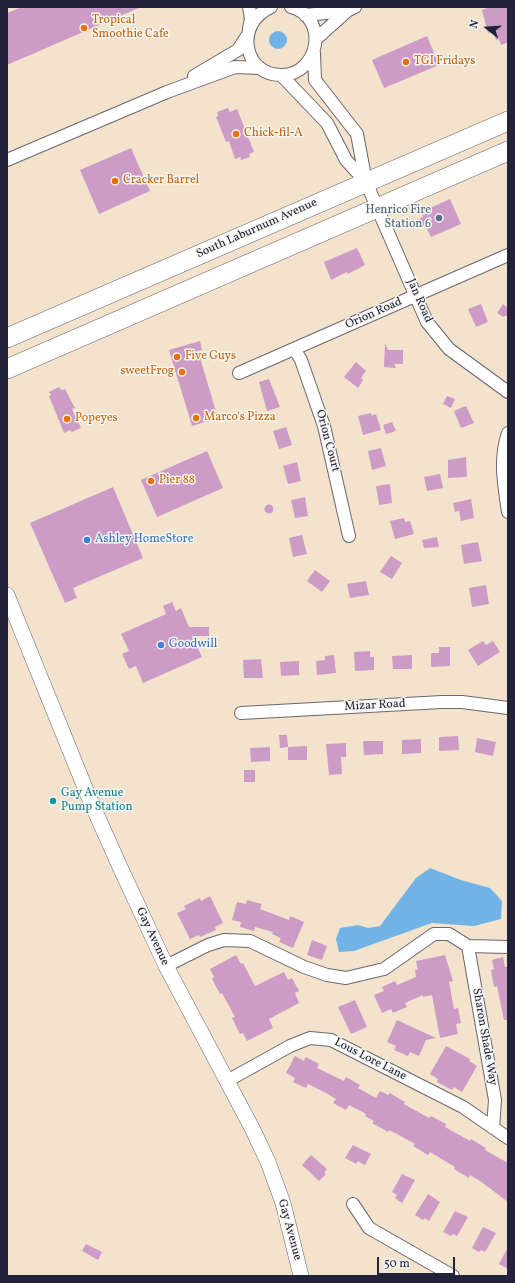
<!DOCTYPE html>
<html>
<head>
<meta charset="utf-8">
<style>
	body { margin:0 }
	#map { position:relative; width:515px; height:1283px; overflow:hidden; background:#f3e3cd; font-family:Vollkorn,serif }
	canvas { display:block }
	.frame { position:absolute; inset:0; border:8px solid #22223b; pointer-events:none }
	.north { position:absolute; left:467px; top:8px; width:40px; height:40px; -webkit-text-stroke:3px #f6f6f2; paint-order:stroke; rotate:287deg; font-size:11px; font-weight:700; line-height:16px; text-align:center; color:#22223b }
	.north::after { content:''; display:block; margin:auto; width:14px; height:18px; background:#22223b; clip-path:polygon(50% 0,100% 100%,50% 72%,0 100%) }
	.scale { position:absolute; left:377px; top:1257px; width:78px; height:18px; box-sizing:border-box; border:2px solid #22223b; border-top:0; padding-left:5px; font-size:12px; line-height:14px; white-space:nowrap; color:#22223b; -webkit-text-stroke:3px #f6f6f2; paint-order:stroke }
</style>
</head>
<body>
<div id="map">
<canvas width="515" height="1283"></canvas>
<div class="frame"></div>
<div class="north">N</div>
<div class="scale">50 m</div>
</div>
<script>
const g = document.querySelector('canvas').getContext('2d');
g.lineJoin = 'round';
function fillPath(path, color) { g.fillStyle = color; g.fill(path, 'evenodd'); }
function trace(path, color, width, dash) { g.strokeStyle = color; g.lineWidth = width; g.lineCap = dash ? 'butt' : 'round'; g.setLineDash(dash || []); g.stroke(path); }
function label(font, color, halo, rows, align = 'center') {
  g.font = font + ' Vollkorn,serif'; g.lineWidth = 3; g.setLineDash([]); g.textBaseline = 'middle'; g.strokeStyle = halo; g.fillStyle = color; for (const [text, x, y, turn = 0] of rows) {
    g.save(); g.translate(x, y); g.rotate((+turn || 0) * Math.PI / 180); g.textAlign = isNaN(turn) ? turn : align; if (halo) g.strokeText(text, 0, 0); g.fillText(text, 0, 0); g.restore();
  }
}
const water = new Path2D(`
	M269 40a9 9 0 1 1 18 0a9 9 0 1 1-18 0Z
	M430,868L461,880L490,888L502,901L501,919L474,926L432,923L354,951L339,952L336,939L340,928L358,925L368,928L380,926L416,878Z`);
const building = new Path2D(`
	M22,7H141L7,65V13Z
	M490,7H508V42L501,45L499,39L496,40L493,31L488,33L482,10Z
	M427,36L439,65L384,88L372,60Z
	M228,108L230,112L237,109L254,152L249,154L250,157L241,160L240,157L235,159L229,141L226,142L216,117L218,116L217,112Z
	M131,148L150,191L99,214L80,170Z
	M450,199L461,224L431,237L425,225L421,227L417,220L423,217L421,212Z
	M357,248L365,265L348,274L347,272L331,280L324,262Z
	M481,304L488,322L476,327L468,309Z
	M503,304L508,308V315L503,317L497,313Z
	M200,341L202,350L198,351L218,418L192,426L169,350Z
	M385,343L388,350H403V364H394L396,368L384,367Z
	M356,362L366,371L361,378L363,380L358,388L344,377Z
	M269,379L280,407L267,411L259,382Z
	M59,387L61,390L65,389L75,408L72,409L81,428L72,432L70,430L64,433L49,396L51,395L49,392Z
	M447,396L455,399L451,408L443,404Z
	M466,406L474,423L461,428L454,411Z
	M371,413L372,416L376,414L381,430L363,435L358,416Z
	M392,422L396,431L386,434L383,425Z
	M286,427L292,445L279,449L273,431Z
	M381,448L386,466L372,470L368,451Z
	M207,451L223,488L157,517L141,480Z
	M466,457L467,477L448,478V460Z
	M297,462L301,481L288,484L283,466Z
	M440,474L443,488L427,491L424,477Z
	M390,484L392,503L379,505L376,486Z
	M113,487L143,558L73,588L77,598L65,603L30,523Z
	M305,497L308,516L295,518L291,500Z
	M471,499L474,518L461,521L459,511L455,512L453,503Z
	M264.5 509a4.5 4.5 0 1 1 9 0a4.5 4.5 0 1 1-9 0Z
	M404,518L405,522L410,521L414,534L395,539L390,521Z
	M302,535L307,554L293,557L289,538Z
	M437,537L439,547L424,548L422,540Z
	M478,542L482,561L464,564L461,545Z
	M391,556L402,563L392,579L380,572Z
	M315,570L330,581L322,592L307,581Z
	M366,581L369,595L350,598L347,584Z
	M486,585L489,604L472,607L469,588Z
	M172,602L176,611L181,608L189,627H209V636H192L202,657L143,683L136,666L129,669L122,654L129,651L121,634L166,614L163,606Z
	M483,641L486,645L493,641L500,652L478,666L468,650Z
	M439,647H450V666L431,667V653H439Z
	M370,651V657H374V670L355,671L354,652Z
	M334,655L336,673L317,675L316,661L325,660V656Z
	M412,655V669H393L392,656Z
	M261,659L263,678H244L243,660Z
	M299,661V675L281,676L280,662Z
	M279,735H287L288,747L280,748Z
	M458,736L459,750L439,751V737Z
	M477,738L496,742L493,756L475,752Z
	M421,739V753L402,754V740Z
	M363,741H383V754L364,755Z
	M346,743V757H341L342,774L329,775L326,744Z
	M307,746V760H288V747Z
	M270,747V761L251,762L250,748Z
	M244,770H255V782H244Z
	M210,896L223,923L215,927L216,930L200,937L199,935L190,939L177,913L186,909L184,906L200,898L201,901Z
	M247,900L262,904L260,909L289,920L290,916L304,922L293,948L279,942L281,938L272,934L273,932L255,927L254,931L240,927L241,922L232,920L237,902L246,904Z
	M312,940L327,946L322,960L307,955Z
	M236,955L241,964L243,963L255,986L284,972L288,980L292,978L299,991L295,993L299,1003L269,1019L273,1028L247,1041L243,1033L240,1034L232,1018L235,1017L222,993L220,994L212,979L214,977L210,969Z
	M445,955L453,981L449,982L454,1009L458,1008L461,1023L456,1024L458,1034L440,1038L432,995L423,997V995L405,1003L407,1007L393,1013L391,1009L382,1013L374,995L384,991L382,987L395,981L397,985L416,977L415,970H418L416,961Z
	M503,957L505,967H508V1020H504L497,986L494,987L491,970L494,969L492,960Z
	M355,1000L367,1027L351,1034L338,1007Z
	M397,1020L436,1038L426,1040L419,1056L410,1052L408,1056L394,1050L396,1046L387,1042Z
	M446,1046L470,1059L469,1061L477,1066L462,1092L454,1087L452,1090L437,1082L438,1079L430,1074Z
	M295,1056L304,1061L306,1057L319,1064L317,1068L344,1081L346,1077L360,1085L358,1088L376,1098L380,1091L388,1095L390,1093L405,1102L404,1104L429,1118L431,1116L446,1124L445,1127L470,1141L471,1139L486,1148L485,1150L508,1163V1202L480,1181L470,1175L469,1178L454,1169L455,1167L430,1152L428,1155L413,1146L415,1144L397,1134L389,1130L388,1132L372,1123L374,1121L365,1116L366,1114L349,1105L346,1110L333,1103L336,1099L326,1093L308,1084L306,1088L293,1082L295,1078L286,1073Z
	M353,1145L371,1154L365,1165L358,1161L356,1164L345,1158Z
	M311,1155L327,1169L324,1173L326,1174L319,1181L302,1165Z
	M402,1174L415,1180L402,1203L395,1198L397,1195L392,1192Z
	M428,1194L440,1202L429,1221L425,1218L423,1220L415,1215Z
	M455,1211L468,1217L457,1236L453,1234L451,1236L443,1232Z
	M483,1227L496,1233L485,1252L481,1250L479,1252L472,1248Z
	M86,1244L102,1252L98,1260L82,1251Z
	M508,1247V1269L499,1264Z`);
const minor = new Path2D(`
	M271,7C234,23 243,76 282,75C320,74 329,17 291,7
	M305,15L347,11L355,7
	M249,28L251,19L249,7
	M316,39L347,11
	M314,53L315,80L357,134L366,182L427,322L449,349L508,392
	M281,75L327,123L346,160L366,182
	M194,76L238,50L247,36
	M7,160L167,92L235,67L260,68
	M295,350L301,360L324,426L349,536
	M239,373L508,255
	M508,433C499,459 504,485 508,512
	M241,713L442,702H462L508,708
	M468,946L495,1100L493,1128
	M166,966L208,945L224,940L250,941L304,967L327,975L346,978L384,969L434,934H449L468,946L508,947
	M227,1081L290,1046L310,1038L331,1040L463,1107L508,1138
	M353,1204L369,1228L453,1276`);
const tertiary = new Path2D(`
	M7,595L90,800L120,867L166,966L253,1130L268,1162L283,1203L301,1276`);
const primary = new Path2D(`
	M7,338L508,121
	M7,369L508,151`);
const markers = [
	[84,28,4,"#e8710a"],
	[406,62,4,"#e8710a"],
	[236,134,4,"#e8710a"],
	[115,181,4,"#e8710a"],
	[439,218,4,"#5c6f8a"],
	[177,357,4,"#e8710a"],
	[182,372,4,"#e8710a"],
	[196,418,4,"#e8710a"],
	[67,419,4,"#e8710a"],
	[151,481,4,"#e8710a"],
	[87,540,4,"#3f7fe0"],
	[161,645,4,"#3f7fe0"],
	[53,801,4,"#0f9aa8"]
];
const foodNames = [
	["Tropical",92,21],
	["Smoothie Cafe",92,35],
	["TGI Fridays",414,62],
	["Chick-fil-A",244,134],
	["Cracker Barrel",123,181],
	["Five Guys",185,357],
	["sweetFrog",174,372,"right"],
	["Marco's Pizza",204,418],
	["Popeyes",75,419],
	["Pier 88",159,481]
];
const serviceNames = [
	["Henrico Fire",431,211],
	["Station 6",431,225]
];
const streetNames = [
	["South Laburnum Avenue",257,229,-24],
	["Jan Road",419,301,66],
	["Orion Road",374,314,-24],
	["Orion Court",327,441,75],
	["Mizar Road",375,706,-3],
	["Gay Avenue",152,937,65],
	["Sharon Shade Way",484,1037,80],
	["Lous Lore Lane",370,1060,27],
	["Gay Avenue",289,1230,75]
];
const shopNames = [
	["Ashley HomeStore",95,540],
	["Goodwill",169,645]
];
const cultureNames = [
	["Gay Avenue",61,794],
	["Pump Station",61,808]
];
fillPath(water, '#72b3e6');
fillPath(building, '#cc9cc7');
trace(minor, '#6b666e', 14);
trace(tertiary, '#6b666e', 16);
trace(primary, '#6b666e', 20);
trace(minor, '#fff', 12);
trace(tertiary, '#fff', 15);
trace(primary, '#fff', 19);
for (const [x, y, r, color] of markers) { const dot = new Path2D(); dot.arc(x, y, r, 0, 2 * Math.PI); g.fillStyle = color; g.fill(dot); trace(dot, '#f6f6f2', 1.5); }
label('12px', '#c56008', '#f6f6f2', foodNames, 'left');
label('12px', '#4e5e75', '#f6f6f2', serviceNames, 'right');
label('12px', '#22223b', '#f6f6f2', streetNames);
label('12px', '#366cbe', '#f6f6f2', shopNames, 'left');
label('12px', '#0d838f', '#f6f6f2', cultureNames, 'left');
</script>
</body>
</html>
